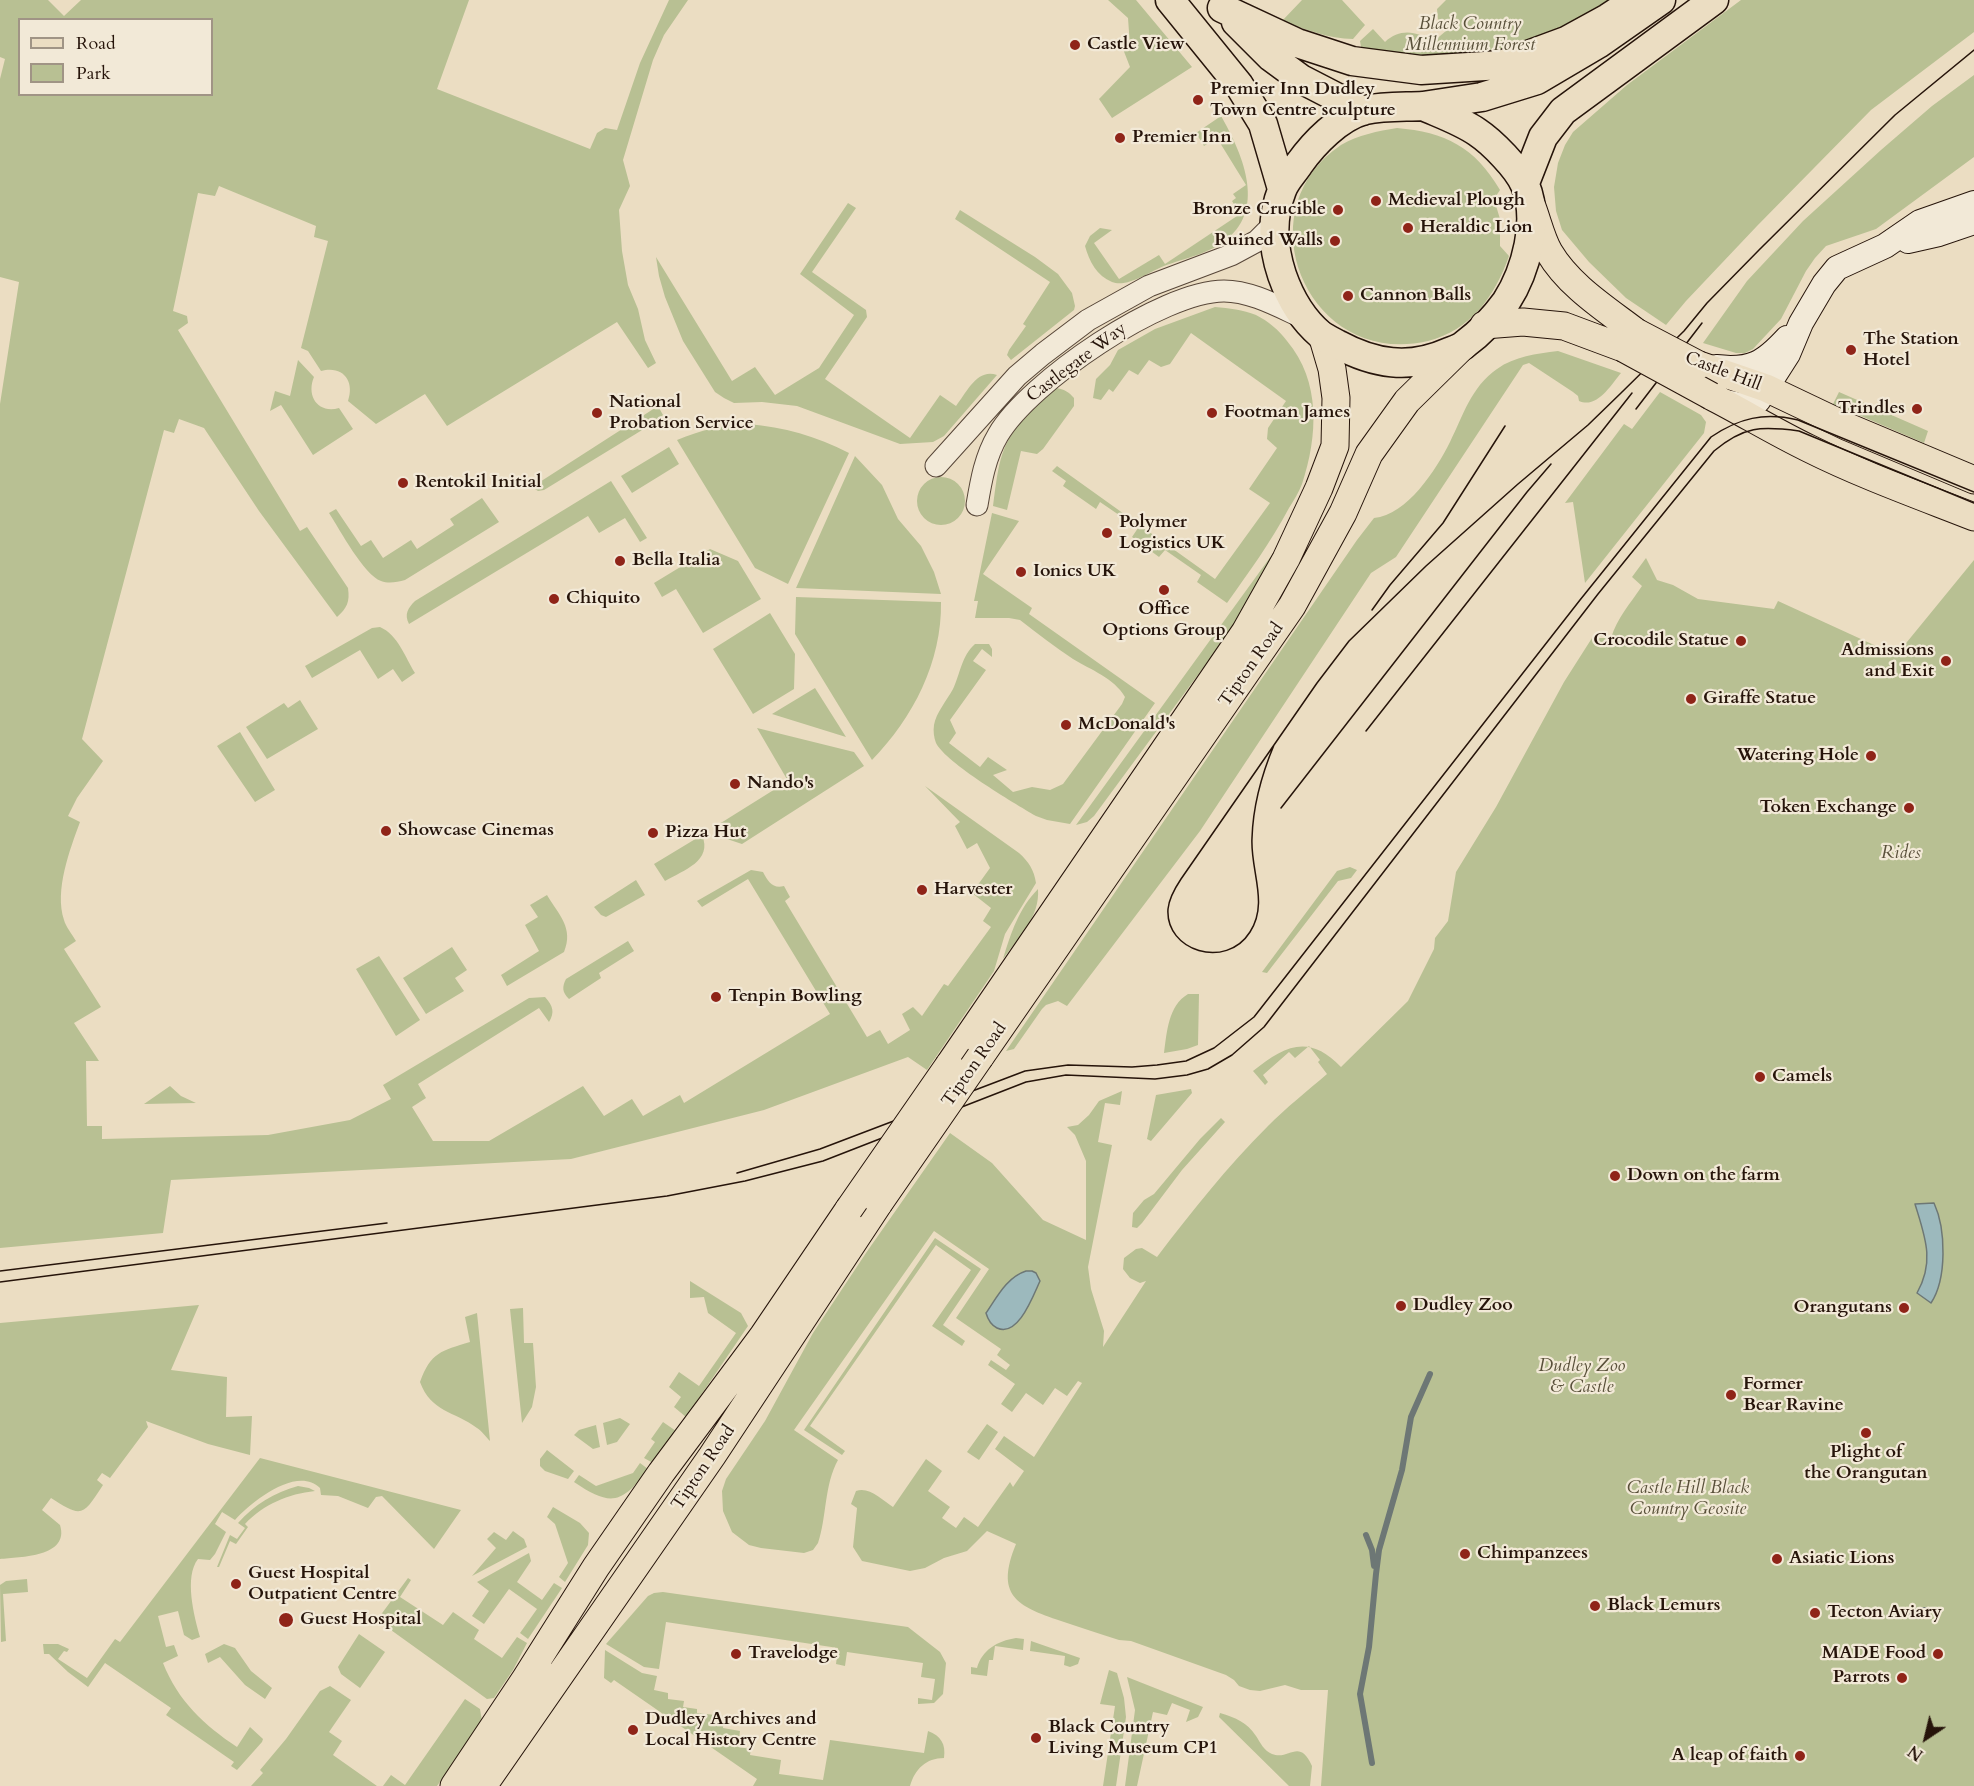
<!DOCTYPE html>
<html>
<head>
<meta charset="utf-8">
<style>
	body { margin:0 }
	#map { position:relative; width:1974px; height:1786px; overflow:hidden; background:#ebddc2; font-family:Cardo,serif }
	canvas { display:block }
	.legend { position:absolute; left:18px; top:18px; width:195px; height:78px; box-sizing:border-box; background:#f2e9d7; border:2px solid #a09485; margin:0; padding:8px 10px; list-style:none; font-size:18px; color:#26140a }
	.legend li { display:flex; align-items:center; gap:12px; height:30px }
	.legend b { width:30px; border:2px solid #a09485 }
	.north { position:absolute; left:1896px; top:1708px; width:60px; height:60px; -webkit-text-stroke:4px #f2e9d7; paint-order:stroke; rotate:215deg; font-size:16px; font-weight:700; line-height:24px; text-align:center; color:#26140a }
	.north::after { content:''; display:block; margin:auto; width:21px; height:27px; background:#26140a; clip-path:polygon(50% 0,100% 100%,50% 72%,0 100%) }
</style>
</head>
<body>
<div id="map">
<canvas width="1974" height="1786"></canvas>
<ul class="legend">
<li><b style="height:8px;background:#ebddc2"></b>Road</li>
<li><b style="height:16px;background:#b8c093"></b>Park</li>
</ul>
<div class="north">N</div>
</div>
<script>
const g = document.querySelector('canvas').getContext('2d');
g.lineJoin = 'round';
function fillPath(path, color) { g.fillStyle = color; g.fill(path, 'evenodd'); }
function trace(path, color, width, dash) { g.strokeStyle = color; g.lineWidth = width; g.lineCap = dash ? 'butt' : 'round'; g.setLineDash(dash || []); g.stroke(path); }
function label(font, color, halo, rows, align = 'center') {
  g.font = font + ' Cardo,serif'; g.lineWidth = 4.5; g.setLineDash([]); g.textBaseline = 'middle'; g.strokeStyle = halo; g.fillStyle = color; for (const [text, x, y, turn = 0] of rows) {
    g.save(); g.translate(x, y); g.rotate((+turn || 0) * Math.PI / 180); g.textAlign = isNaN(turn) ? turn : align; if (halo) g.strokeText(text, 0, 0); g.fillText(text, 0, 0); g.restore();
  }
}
const green = new Path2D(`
	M0,0H48L64,16L81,0H469L437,89L590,149L597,133L605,128L617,130L640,63L669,0H688L664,35L653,60L623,160L630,186L619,210L622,251L628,285L638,309L645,340L656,363L648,368L617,322L447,426L425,394L376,424L348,401C355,381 343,365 321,371L308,351L301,348L328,241L314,237L316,226L219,186L215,196L198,193L173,311L187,316L188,323L178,330L300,531L307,527L348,588C350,602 347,608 337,617L259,511L204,428L179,419L174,433L164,430L82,739L103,761L77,798L68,816L80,822C70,849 54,891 64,920C66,927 72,934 76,941L64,949L101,1007L74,1023L99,1061H86L87,1126H102V1139L268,1135L350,1120L391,1099L383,1085L529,998L545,997C553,1006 555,1012 549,1022L539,1008L418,1084L426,1098L412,1107L433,1141H489L583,1086L604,1116L632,1099L643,1116L680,1095L684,1103L830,1014L748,879L702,907L697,901L751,870L763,872C768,882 773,889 784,886L790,897L785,901L867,1037L880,1030L888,1044L910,1030L902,1014L913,1007L922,1016L944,984L948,986L991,927L983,921L991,908L972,893L990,868L977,843L967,849L955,826L960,822L925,786L1019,853C1029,862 1034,870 1036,883L1005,934L994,971L927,1070L908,1057L764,1110L571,1159L171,1180L163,1233L0,1248V404L19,282L0,277V79L5,59L0,57ZM20,20H212V94H20Z
	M1108,0H1136L1192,67L1112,118L1099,99L1130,67L1123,49L1130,46L1128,18Z
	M1302,0H1342L1365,25L1353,39C1329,39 1305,29 1282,21Z
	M1446,0H1615L1594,13L1511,50L1425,59L1362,52L1360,41L1373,29L1385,42C1400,28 1417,31 1433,42L1447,30L1438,19L1437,9Z
	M1741,0H1974V32L1871,110L1757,226L1686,301L1666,325L1626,298L1589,262L1562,230L1556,211L1554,187L1558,163L1565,145L1573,132L1627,85Z
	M1974,75V157L1876,229L1826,246L1815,258L1806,271L1781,319L1753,349L1745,353H1736L1703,343L1747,281L1803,221L1881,150L1932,106Z
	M1221,116C1241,151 1267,207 1227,239C1209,254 1185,258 1164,266C1149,272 1127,288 1112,282C1097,276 1089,261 1085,246L1090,236L1100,228L1112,230L1094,243L1119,279L1159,255L1165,264L1240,214L1232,201L1236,198L1233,194L1246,185L1217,138L1204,146L1196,133Z
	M1397,128C1445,132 1475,147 1500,190L1494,199L1500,219V246L1509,256C1495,296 1471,330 1428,341C1308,369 1242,211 1341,145C1358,135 1378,131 1397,128Z
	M848,203L856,208L812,272L866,310L867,317L825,379L910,438L940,395L956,406C967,392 977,368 997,375L944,436L933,442L900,444L797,406L762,402L734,403L724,398L715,392L683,341L665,297L659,276L656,257L732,381L755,367L775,395L819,368L854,315L800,274Z
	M960,210L1035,257L1058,274L1072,293L1075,306L1074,310L1011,360L1007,355L1009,350L1026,326L1023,324L1050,282L955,219Z
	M1215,307C1229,308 1243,310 1256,315C1268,321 1279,330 1287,341C1321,381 1318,436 1302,484C1299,492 1294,500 1289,508C1271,542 1249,572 1227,603L1197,582L1201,575L1165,550L1159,557L1132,537L1138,528L1100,502L1096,509L1063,486L1066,481L1052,471L1057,466L1215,579L1270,503L1249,489L1277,448L1267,439L1268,428L1286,401L1191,333L1170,364L1161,367L1149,360L1138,375L1129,370L1113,392L1109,389L1101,400L1093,398L1096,379L1110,365L1118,350L1155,329Z
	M1558,351L1621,373C1611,385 1597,409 1579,401L1578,396L1573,392L1529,363L1523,365L1396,557L1371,573L1200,831L1067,1006L1058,1001L1046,1005L1042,1009L1014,1049L1006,1051L1357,540L1374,518C1407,515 1436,470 1450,442C1463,416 1471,387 1497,369C1515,356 1536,354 1558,351Z
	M298,360L314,377C306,396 318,414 339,408L353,429L313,455L281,405L270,411L275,391L290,396Z
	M1056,388C1064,389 1069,392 1074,398V406L1043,449L1037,454L1021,451L1007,510L993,506C999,463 999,442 1032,410C1040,402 1047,394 1056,388Z
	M1660,392L1701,415L1706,422L1704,433L1585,583L1573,502L1565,503L1624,424L1632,429Z
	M1839,392L1928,431L1924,443L1833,404Z
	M658,406L663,415L652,424L544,490L538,491L532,487Z
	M748,424C784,427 816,436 849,453L788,584L755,568L677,440C701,430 722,425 748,424Z
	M669,447L679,464L632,493L621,476Z
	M855,456L882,485L898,519L921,546L934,572L941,594L796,588Z
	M917 501a24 24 0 1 1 48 0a24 24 0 1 1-48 0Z
	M611,481L647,538L640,542L625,518L599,533L588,516L409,624C404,614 408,608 415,601Z
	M482,498L499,522L405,580C397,582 389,584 381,581C364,575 340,530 329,513L336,509L361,546L371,540L383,558L411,540L417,549L454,525L450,519Z
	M992,513L1019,521L983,574L1032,608L1029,614L1155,703L1070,824L1047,820L1036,816C1014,803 946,763 936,743C934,738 933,731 934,725C936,713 947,700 953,689C960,674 962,655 975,644H989L992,649V657L982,649L973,661L986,670L950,720L956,733L949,743L980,767L988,757L1007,770L993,775L1013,792L1032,787L1050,790L1063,784L1122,704L1125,697C1114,678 1091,670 1073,659C1055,647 1037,633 1020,620L1009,618H975L978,601H974Z
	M710,549L738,561L761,599L703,633L676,589L662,597L654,583Z
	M1274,552L1272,566L1242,615L1094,816L1087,822L1076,825Z
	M1646,558L1657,580L1673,585L1698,599L1774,609L1778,601L1874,645L1898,653L1974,560V1786H1321L1328,1690H1301L1285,1685L1260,1691L1250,1690L1239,1686L1234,1680L1226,1675L1131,1641L1119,1640C1099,1634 1080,1627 1061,1621C1016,1606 995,1595 1016,1544L987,1531L967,1551L944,1558L925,1568L910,1571L862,1561L853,1547L857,1508L851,1504L856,1491C869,1486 882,1500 893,1507L926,1459L942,1471L928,1491L950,1507L942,1518L956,1528L964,1517L978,1527L1010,1482L1013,1487L1024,1471L995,1449L1004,1436L1034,1457L1082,1383L1078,1381L1067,1396L1055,1388L1043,1405L1026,1393L1012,1412L1001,1404L1015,1384L988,1365L991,1360L1006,1370L1010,1365L997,1355L1001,1349L956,1318L989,1269L934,1231L794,1430L838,1460C824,1485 827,1516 818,1543L813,1550L804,1553L761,1548L749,1545L732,1532L723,1511L722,1491L726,1479L765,1421L813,1333L866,1253L950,1133L992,1163L1043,1220L1086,1240V1161L1075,1135L1067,1127L1078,1125L1089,1115L1099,1101L1122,1091L1120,1105L1105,1103L1098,1142L1112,1145L1088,1267L1091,1289L1104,1331L1103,1347L1146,1281L1140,1283L1130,1278L1123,1269L1124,1258L1136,1249L1142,1248L1157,1257C1192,1211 1227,1167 1268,1126C1286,1108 1307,1091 1327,1074L1318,1062L1320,1060L1309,1046L1295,1058L1289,1052L1263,1075L1268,1082L1265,1085L1253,1071C1284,1046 1309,1033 1341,1067L1408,1001L1434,949L1435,938L1448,921L1456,872L1496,807L1564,682L1592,638H1611C1617,618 1630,604 1642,586L1632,577Z
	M796,597L941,602C942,662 913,718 872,760L795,634Z
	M770,613L795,654L794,689L753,714L713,649Z
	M380,627C398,635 405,657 415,673L402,682L393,669L378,679L360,650L312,678L305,666L372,628Z
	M815,688L846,737L772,714Z
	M300,700L318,729L267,759L246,727L284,703L288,708Z
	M757,728L854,752L864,766L742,844L727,839L716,826L788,781Z
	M240,732L275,790L255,802L217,746Z
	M702,835C713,861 684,870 665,881L654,864Z
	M1350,867L1357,870L1351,878L1338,881L1267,973L1262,972L1337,871Z
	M636,880L645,895L606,917L601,915L594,907Z
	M1038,889C1040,917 1019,937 1003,959C1011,933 1019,908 1038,889Z
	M547,895C559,915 574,928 564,952L507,986L501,975L539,951L525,925L538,917L530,905Z
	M628,941L634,951L599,973L601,978L569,999C562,992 562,987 566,979Z
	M452,947L467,970L455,978L464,991L426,1014L403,978Z
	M379,956L420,1020L396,1036L356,969Z
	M1188,994H1199L1198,1045L1187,1049L1164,1053C1167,1032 1168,1006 1188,994Z
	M170,1086L181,1096L196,1103L144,1104Z
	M1191,1089L1192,1093L1151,1141L1147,1139L1156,1095Z
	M1221,1118L1225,1122L1182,1170L1142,1223L1137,1228L1132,1227L1133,1213L1144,1200L1154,1194L1200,1139Z
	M935,1238L981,1269L943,1325L965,1341L962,1346L932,1326L971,1270L936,1245L810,1426L845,1451L842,1455L804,1430Z
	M690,1281L741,1313L748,1326L686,1417L674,1407L681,1397L669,1387L679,1372L699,1386L736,1333L708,1313L704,1297L690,1298Z
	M199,1305L171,1370L227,1377L226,1417L252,1416L250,1455L208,1444L146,1421L148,1427L110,1478L102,1473L97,1480L103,1485C83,1515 83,1519 51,1498L42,1510L60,1525C70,1557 20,1557 0,1559V1323Z
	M523,1308L524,1343H533L536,1387L532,1407L522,1423L510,1309Z
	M477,1313L490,1441C486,1437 482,1431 477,1428C454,1411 431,1412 420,1382C431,1352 441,1351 470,1342L465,1317Z
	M620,1418L630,1424L617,1442L607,1445L603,1423Z
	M663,1422L676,1431L653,1463L644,1458L655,1442L651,1439Z
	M987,1424L998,1432L979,1460L967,1452Z
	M596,1425L600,1447L593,1449L574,1435L579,1430Z
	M547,1450L574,1471L568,1479L545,1471L540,1466V1459Z
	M260,1458L461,1510L434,1549L382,1496L376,1497L368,1508L338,1496L321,1495L320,1488C297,1465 251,1502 235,1520L222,1512L215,1524L226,1532L215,1554L210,1560L198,1559C184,1577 194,1616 200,1637L192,1640L184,1635L178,1611L158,1616L166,1647L174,1645L178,1656L163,1663C178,1701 204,1725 237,1747L250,1727L263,1739L262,1742L237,1770L231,1766L234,1762L166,1715L171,1708L105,1663L88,1687L68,1672L49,1654H44L43,1644H58L69,1649L67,1652L64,1651L58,1659L87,1678L115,1639L120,1642Z
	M640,1463L648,1469C622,1504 611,1507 574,1482L579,1475L596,1486L633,1473Z
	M298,1486L309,1488L315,1491C288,1494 264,1504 245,1524L248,1527L236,1544L230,1541L219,1567H217L230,1535L237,1539L245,1528L238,1523C255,1504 274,1493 298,1486Z
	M553,1507L580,1523L589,1533L588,1545L565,1582L559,1577L568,1563L555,1524L547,1517Z
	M513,1531L524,1539L527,1547L472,1576L496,1548L487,1539L494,1532L506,1540Z
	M529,1553L531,1561L517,1582L542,1600L554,1583L562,1588L528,1639L520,1633L537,1609L509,1589L484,1624L472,1616L489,1591L477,1582Z
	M408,1578L411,1580L400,1597L443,1625L453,1612L479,1630L474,1639L502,1658L517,1637L527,1643L513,1670L494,1698L487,1699L377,1620Z
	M27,1579L28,1592L3,1594L6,1641L1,1642L0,1585L6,1581Z
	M663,1592L908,1627L940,1652L946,1663L943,1694L934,1703L918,1704V1698L932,1700L935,1679L921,1677L923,1663L847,1652L845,1666L836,1664L838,1648L666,1622L659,1669L644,1667L606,1644L648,1596L654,1593Z
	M359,1634L385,1652L360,1688L341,1674L338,1667Z
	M1016,1638L1024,1639L1023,1650L995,1646L993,1660H989L987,1676L971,1674V1667L977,1668C982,1650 997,1641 1016,1638Z
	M1031,1641L1080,1658L1078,1664L1070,1667L1064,1665L1065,1656L1030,1651Z
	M224,1644L235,1648L251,1671L272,1688L265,1699L245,1685L220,1657L208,1663L205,1654Z
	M605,1650L642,1673L657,1676L654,1690L668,1693V1699L684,1701L683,1707L697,1709V1713L724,1716L723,1728L740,1731L738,1747L751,1749L750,1755L781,1760L779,1774L823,1780L830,1740L924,1753L928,1731C941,1736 946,1744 944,1758C926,1758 915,1769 910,1786H753L757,1779L614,1680L611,1683L604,1678Z
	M1109,1670L1117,1673L1124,1698L1126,1717L1116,1786H1103L1115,1706L1100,1704Z
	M1127,1677L1203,1707L1198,1717L1186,1722L1190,1710L1172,1703L1167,1715L1153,1712L1137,1786H1125L1135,1710Z
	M330,1686L351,1700L329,1732L342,1741L333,1755L377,1786H251L263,1773L260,1770L286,1739L320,1691Z
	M465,1699L480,1709L482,1721L437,1786H383L391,1775L405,1785Z
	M1220,1713C1236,1718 1247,1722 1256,1736C1260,1742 1264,1751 1272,1754C1289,1761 1299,1737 1312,1766L1310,1786H1289L1219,1717Z`);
const water = new Path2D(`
	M1934,1203C1946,1229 1947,1279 1931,1303L1917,1293C1935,1261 1925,1237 1915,1204Z
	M1026,1271H1032L1036,1273L1040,1281C1033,1296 1018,1338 997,1328C991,1325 988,1320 986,1313C997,1297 1007,1277 1026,1271Z`);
const stream = new Path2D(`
	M1366,1535L1372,1550L1374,1566
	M1895,1609C1907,1618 1913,1609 1927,1610
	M1372,1763L1360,1694L1369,1647L1376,1574L1379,1550L1402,1470L1411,1417L1430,1374`);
const tertiary = new Path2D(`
	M936,466L1017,376L1043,354L1088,320L1149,286L1231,255L1257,241L1275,223
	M977,505C981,481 985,457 998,435C1029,382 1162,291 1224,291C1252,291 1281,308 1306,319`);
const secondary = new Path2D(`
	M1908,241L1939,234L1974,222
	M1716,367C1751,371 1764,363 1787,338
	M1721,401L1745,406L1758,401L1788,354L1801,323L1824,284L1837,268L1885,246L1920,222L1974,203`);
const primary = new Path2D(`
	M1531,204C1537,219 1541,238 1549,252C1569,286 1606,309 1636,332
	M1484,325L1523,322L1564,326L1623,348
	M1699,365L1766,388L1848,427L1974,480
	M1711,396C1744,413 1775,432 1808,448C1862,475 1918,495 1974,517
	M980,1057L1292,606L1343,513L1369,454L1407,401L1464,345
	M949,1065L1245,632L1286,559L1319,488L1335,446L1336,398L1332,369L1322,335
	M526,1678L596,1567L661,1473L763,1336L849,1209
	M454,1786L526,1678L538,1667
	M483,1786L712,1456L879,1203`);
const trunk = new Path2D(`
	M1170,0L1239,85L1263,124L1282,189
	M1222,8L1297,43L1352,61L1421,70L1501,65L1566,41L1608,18L1635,0
	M1236,22L1271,57L1301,79L1363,111
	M1423,106C1441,114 1461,121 1477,132C1492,142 1518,168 1525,185C1540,220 1526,271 1506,302C1495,317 1480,333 1465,344C1461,348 1454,350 1449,352C1409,370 1374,364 1337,344C1332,341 1325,338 1321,335C1302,319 1290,298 1282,275C1273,248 1271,218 1282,190C1285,181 1294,172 1299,164C1314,143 1339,117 1365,110C1384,106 1404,107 1423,106Z
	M1423,106L1482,97L1537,80L1598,44L1661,0
	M1525,183L1543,137L1563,111L1714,0`);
const tram = new Path2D(`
	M1636,409L1702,323
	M1372,610L1390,585L1443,523L1505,426
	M1366,731L1632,393
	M1274,745C1261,776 1253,805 1252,838C1250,870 1269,903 1250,932C1226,970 1165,951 1168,909C1169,898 1175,888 1181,879L1317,683L1349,641L1426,566L1518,484L1588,425L1621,393L1684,331L1707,303L1759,250L1895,115L1974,50
	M1281,808L1527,492L1551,464
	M737,1173L820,1149L1025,1071L1068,1065L1132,1067L1157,1065L1186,1061L1214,1048L1254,1017L1580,600L1711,437C1739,418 1764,412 1798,420L1974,492
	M0,1271L387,1223
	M0,1282L667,1196L745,1181L823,1161L1026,1082L1066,1075L1155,1079L1187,1075L1208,1069L1232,1055L1264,1027L1598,594L1714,451C1744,426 1761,426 1799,431L1974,503`);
const primaryBridge = new Path2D(`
	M1636,332L1699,365
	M1623,348L1711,396
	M879,1203L980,1057
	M849,1209L949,1065`);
const markers = [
	[1075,45,6,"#8f2418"],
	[1198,100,6,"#8f2418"],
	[1120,138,6,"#8f2418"],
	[1376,201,6,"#8f2418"],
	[1338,210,6,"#8f2418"],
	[1408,228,6,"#8f2418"],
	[1335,241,6,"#8f2418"],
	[1348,296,6,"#8f2418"],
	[1851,350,6,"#8f2418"],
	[1917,409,6,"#8f2418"],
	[597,413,6,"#8f2418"],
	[1212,413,6,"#8f2418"],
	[403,483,6,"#8f2418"],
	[1107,533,6,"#8f2418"],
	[620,561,6,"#8f2418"],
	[1021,572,6,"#8f2418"],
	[1164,590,6,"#8f2418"],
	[554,599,6,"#8f2418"],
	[1741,641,6,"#8f2418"],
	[1946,661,6,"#8f2418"],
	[1691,699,6,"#8f2418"],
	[1066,725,6,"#8f2418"],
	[1871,756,6,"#8f2418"],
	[735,784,6,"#8f2418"],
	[1909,808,6,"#8f2418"],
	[386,831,6,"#8f2418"],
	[653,833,6,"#8f2418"],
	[922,890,6,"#8f2418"],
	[716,997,6,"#8f2418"],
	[1760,1077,6,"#8f2418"],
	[1615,1176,6,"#8f2418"],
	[1401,1306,6,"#8f2418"],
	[1904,1308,6,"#8f2418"],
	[1731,1395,6,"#8f2418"],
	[1866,1433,6,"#8f2418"],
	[1465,1554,6,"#8f2418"],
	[1777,1559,6,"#8f2418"],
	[236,1584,6,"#8f2418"],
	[1595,1606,6,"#8f2418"],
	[1815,1613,6,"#8f2418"],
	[286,1620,8,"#8f2418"],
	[736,1654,6,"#8f2418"],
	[1938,1654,6,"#8f2418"],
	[1902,1678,6,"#8f2418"],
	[633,1730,6,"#8f2418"],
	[1036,1738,6,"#8f2418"],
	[1800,1756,6,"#8f2418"]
];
const parkNames = [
	["Black Country",1470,25],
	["Millennium Forest",1470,46],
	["Rides",1901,854],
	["Dudley Zoo",1582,1367],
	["& Castle",1582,1388],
	["Castle Hill Black",1688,1489],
	["Country Geosite",1688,1510]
];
const poiNames = [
	["Castle View",1087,45],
	["Premier Inn Dudley",1210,90],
	["Town Centre sculpture",1210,111],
	["Premier Inn",1132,138],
	["Medieval Plough",1388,201],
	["Bronze Crucible",1326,210,"right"],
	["Heraldic Lion",1420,228],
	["Ruined Walls",1323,241,"right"],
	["Cannon Balls",1360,296],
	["The Station",1863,340],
	["Hotel",1863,361],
	["National",609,403],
	["Probation Service",609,424],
	["Trindles",1905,409,"right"],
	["Footman James",1224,413],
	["Rentokil Initial",415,483],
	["Polymer",1119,523],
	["Logistics UK",1119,544],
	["Bella Italia",632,561],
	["Ionics UK",1033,572],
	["Chiquito",566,599],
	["Office",1164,610,"center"],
	["Options Group",1164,631,"center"],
	["Crocodile Statue",1729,641,"right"],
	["Admissions",1934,651,"right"],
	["and Exit",1934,672,"right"],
	["Giraffe Statue",1703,699],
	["McDonald's",1078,725],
	["Watering Hole",1859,756,"right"],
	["Nando's",747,784],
	["Token Exchange",1897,808,"right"],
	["Showcase Cinemas",398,831],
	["Pizza Hut",665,833],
	["Harvester",934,890],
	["Tenpin Bowling",728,997],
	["Camels",1772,1077],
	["Down on the farm",1627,1176],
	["Dudley Zoo",1413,1306],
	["Orangutans",1892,1308,"right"],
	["Former",1743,1385],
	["Bear Ravine",1743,1406],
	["Plight of",1866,1453,"center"],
	["the Orangutan",1866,1474,"center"],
	["Chimpanzees",1477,1554],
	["Asiatic Lions",1789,1559],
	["Guest Hospital",248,1574],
	["Outpatient Centre",248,1595],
	["Black Lemurs",1607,1606],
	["Tecton Aviary",1827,1613],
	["Guest Hospital",300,1620],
	["Travelodge",748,1654],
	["MADE Food",1926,1654,"right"],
	["Parrots",1890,1678,"right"],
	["Dudley Archives and",645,1720],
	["Local History Centre",645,1741],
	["Black Country",1048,1728],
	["Living Museum CP1",1048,1749],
	["A leap of faith",1788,1756,"right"]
];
const streetNames = [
	["Castlegate Way",1077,363,-37],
	["Castle Hill",1723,372,21],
	["Tipton Road",1252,665,-55],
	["Tipton Road",975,1065,-55],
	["Tipton Road",704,1468,-56]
];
fillPath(green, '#b8c093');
fillPath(water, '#9cb9bd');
trace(water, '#6d7775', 1.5);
trace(stream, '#6d7775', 6);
trace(tertiary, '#574638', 23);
trace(secondary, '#26140a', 26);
trace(primary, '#26140a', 29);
trace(trunk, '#26140a', 31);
trace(tertiary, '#f2e9d7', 21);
trace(secondary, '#f2e9d7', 24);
trace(primary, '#ebddc2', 27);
trace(trunk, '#ebddc2', 28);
trace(tram, '#26140a', 1.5);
trace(primaryBridge, '#26140a', 29, []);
trace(primaryBridge, '#ebddc2', 27);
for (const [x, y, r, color] of markers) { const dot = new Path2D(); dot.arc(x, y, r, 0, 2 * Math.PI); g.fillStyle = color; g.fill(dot); trace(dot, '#f2e9d7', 2); }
label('italic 18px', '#59503a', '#f2e9d7', parkNames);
label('bold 18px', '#26140a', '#f2e9d7', poiNames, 'left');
label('18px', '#26140a', '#f2e9d7', streetNames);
</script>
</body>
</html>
